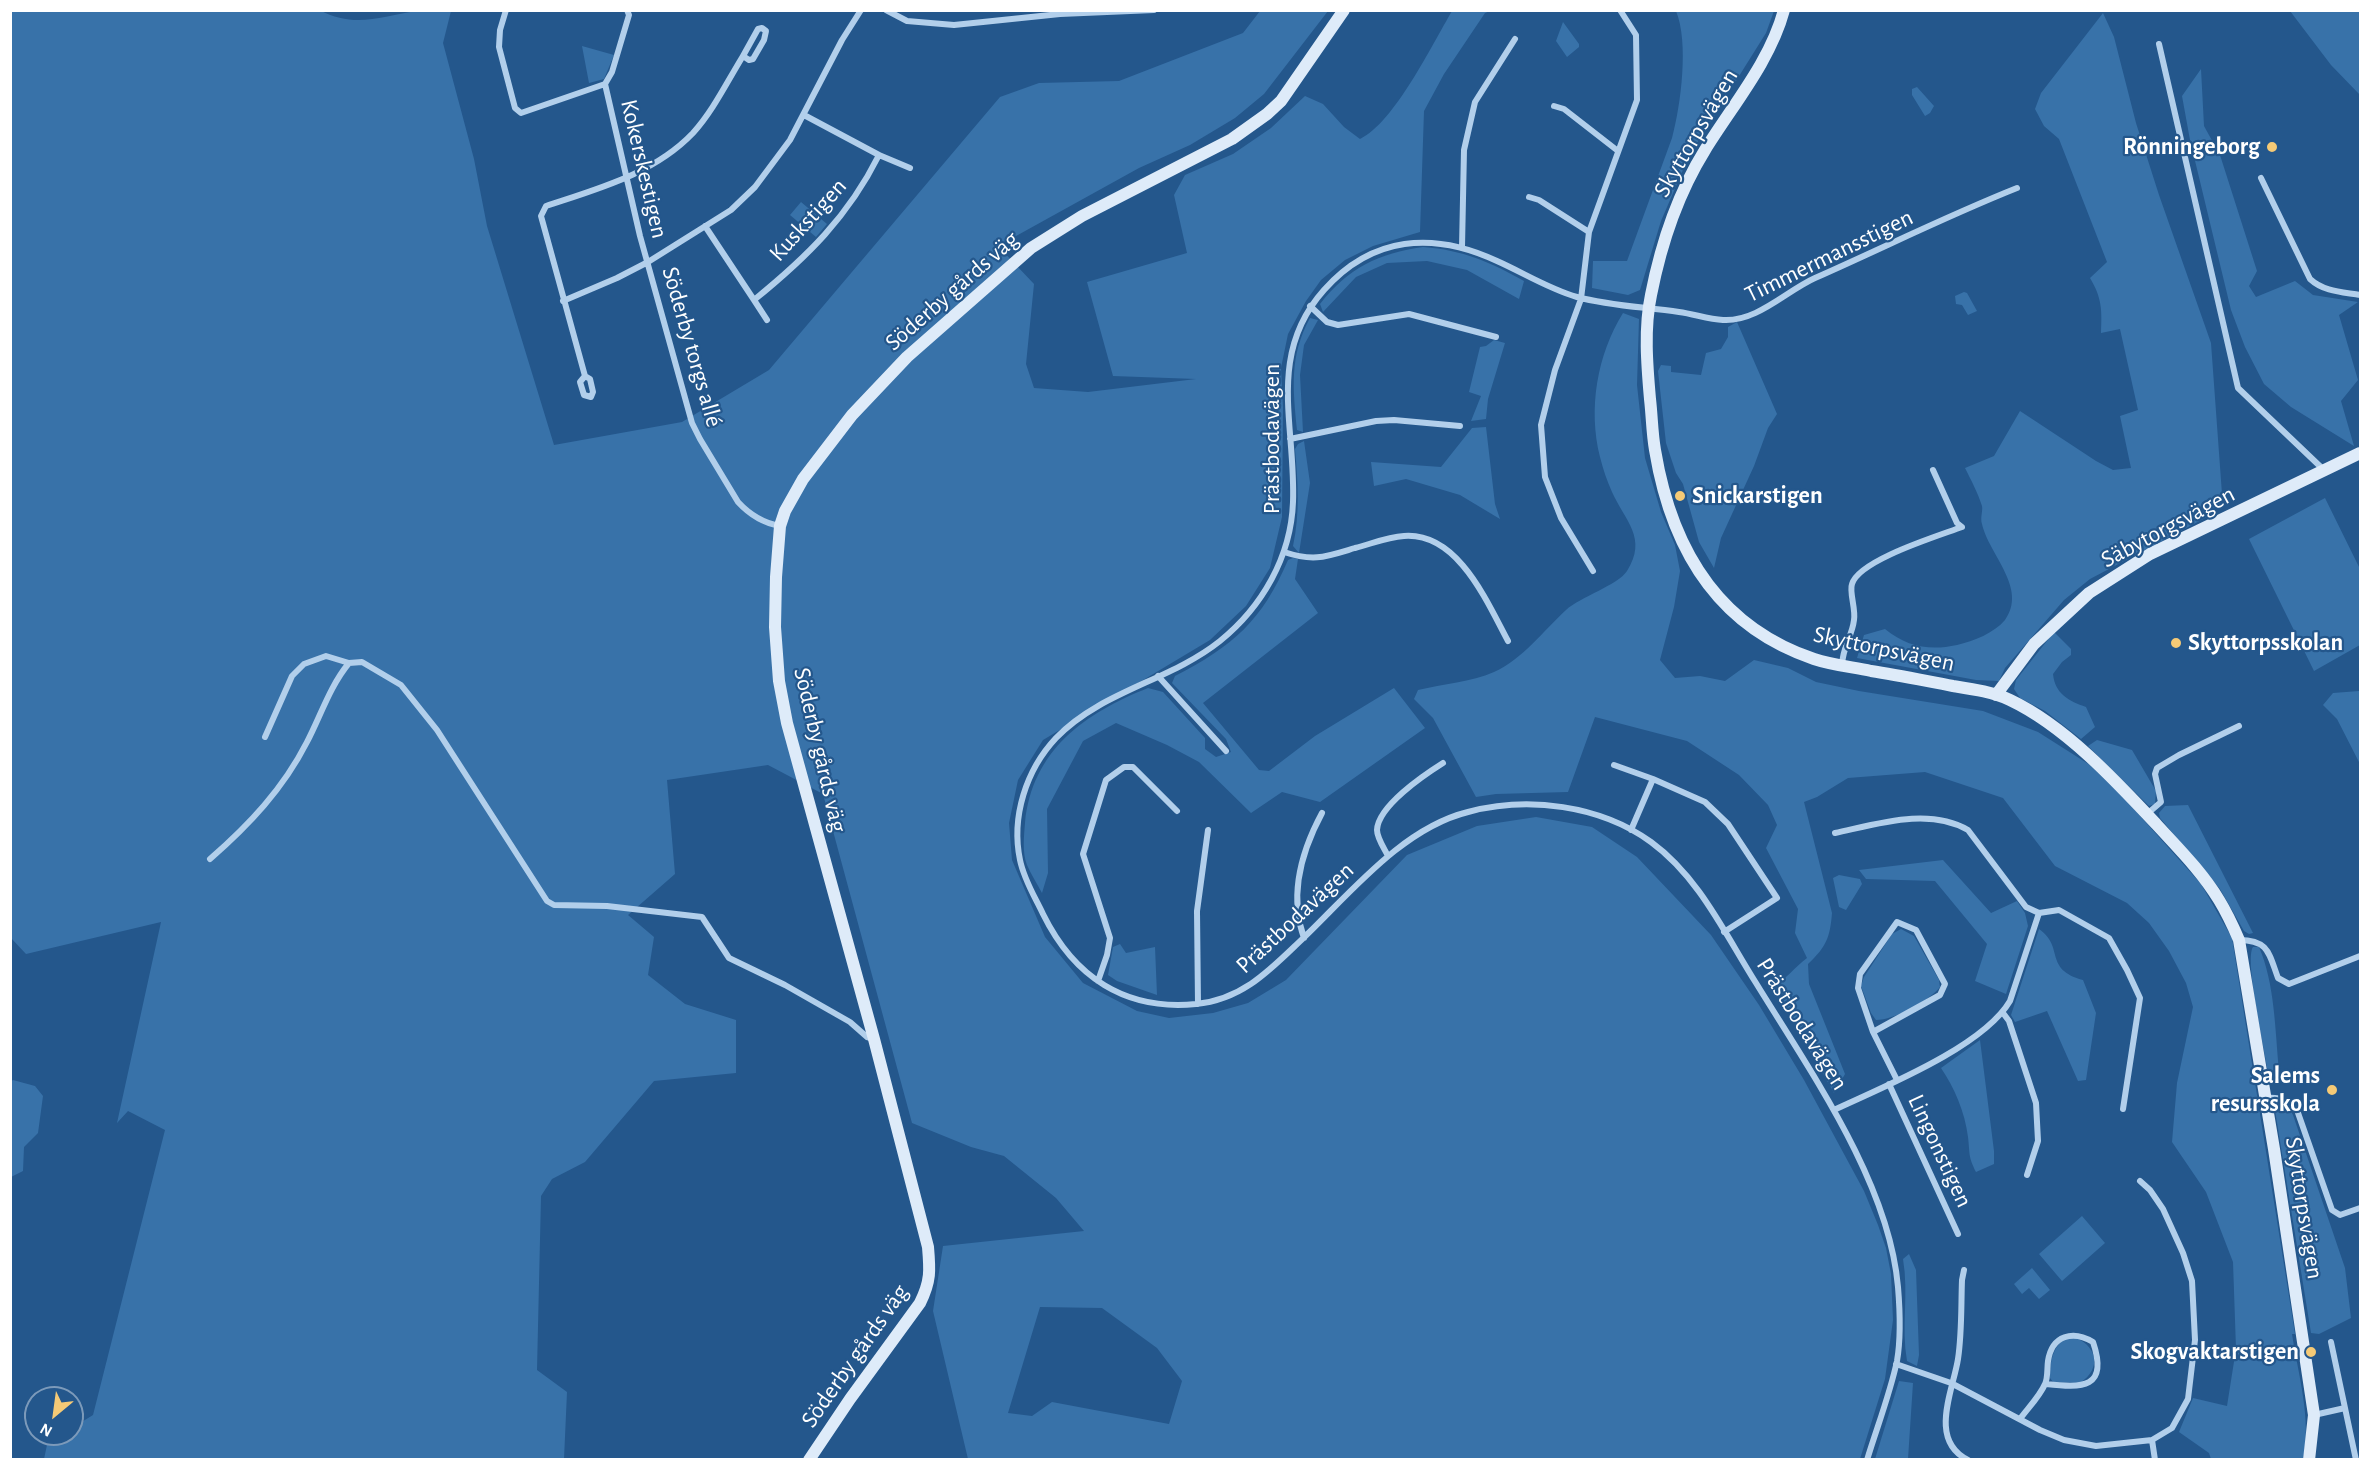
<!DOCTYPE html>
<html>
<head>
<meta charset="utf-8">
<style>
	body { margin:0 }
	#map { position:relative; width:2371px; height:1470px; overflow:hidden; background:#24578c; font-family:"Alegreya Sans",sans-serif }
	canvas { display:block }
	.frame { position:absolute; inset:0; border:12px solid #fff; pointer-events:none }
	.north { position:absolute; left:24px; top:1386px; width:60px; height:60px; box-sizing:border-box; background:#24578c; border:2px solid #7c9aba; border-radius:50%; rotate:209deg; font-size:16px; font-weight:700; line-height:24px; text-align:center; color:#fff }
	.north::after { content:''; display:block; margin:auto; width:21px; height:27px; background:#f5ca76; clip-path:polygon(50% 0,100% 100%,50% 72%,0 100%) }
</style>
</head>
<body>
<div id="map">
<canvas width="2371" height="1470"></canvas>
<div class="frame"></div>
<div class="north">N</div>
</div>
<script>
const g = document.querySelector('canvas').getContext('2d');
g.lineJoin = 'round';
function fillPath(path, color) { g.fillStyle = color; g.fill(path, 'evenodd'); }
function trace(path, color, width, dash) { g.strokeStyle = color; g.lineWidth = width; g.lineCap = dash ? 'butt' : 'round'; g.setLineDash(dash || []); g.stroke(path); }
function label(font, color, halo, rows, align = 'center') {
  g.font = font + ' "Alegreya Sans",sans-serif'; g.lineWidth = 4.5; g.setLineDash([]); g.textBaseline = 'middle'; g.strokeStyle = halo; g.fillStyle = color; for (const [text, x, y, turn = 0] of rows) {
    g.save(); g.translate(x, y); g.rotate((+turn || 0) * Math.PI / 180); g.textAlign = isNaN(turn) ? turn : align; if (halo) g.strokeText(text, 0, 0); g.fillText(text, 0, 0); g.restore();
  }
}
const green = new Path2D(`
	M319,10C356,29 380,16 417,11C428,9 440,11 451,11L443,43L474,159L487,226L554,445L682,422L769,370L1000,97L1039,83L1119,81L1243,33L1260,11H1328L1264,94L1235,118L1190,145L1139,168L998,246L1034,284L1026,364L1034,388L1088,392L1196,379L1113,376L1087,282L1187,253L1174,195L1185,175L1233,154L1271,128L1305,96L1323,104L1344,127L1360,139C1394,123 1432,45 1452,11H1490L1485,13L1444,74L1424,111L1420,232L1373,246L1345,260L1321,280L1306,301L1288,334L1281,368L1283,407L1282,517L1270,568L1246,606L1210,640L1043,740L1018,780L1009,823L1012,860L1045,937L1083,983L1137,1011L1169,1018L1213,1013L1248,1003L1286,980L1407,855L1477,826L1536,817L1592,827L1637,857L1711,935L1759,1005L1804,1080L1864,1191L1878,1225L1886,1248L1891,1274L1893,1320L1885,1379L1860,1459H968L933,1311L943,1246L1084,1231L1056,1198L1004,1156L971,1147L912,1123L823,794L768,765L667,780L675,874L628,915L654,937L648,975L685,1004L736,1020V1073L654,1081L585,1162L552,1179L541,1196L537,1370L567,1392L564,1459H44L47,1445L63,1434H72V1428L93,1415L165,1130L128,1111L117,1123L161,922L26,954L11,938V11ZM1040,1307L1102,1308L1157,1348L1182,1381L1169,1424L1052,1402L1032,1416L1008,1413Z
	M1676,11H1774L1766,33L1689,156L1661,221L1640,290L1628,295L1592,288L1593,261H1627L1672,138C1681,105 1689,42 1676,11Z
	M2290,11H2360V95L2331,65Z
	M2103,13L2114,37L2136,123L2159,195L2211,343L2222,494L2209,516L2090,579L2064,600L2005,668L1999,681L1976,680L1857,658L1864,635L1885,629C1907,647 1930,651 1957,645C1974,641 1994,633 2005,620C2028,588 1989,555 1982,524C1980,518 1983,511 1982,506C1978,493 1971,480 1965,468L1994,456L2020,411L2096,461L2113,470L2131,468L2120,416L2138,410L2120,329L2101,333C2102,310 2102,298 2090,278L2107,262L2059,139L2044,126L2035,109L2041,93Z
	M1563,22L1579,44V47L1567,57L1556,41Z
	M582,46L614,55L604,79L589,83Z
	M2201,69L2204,126L2220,155L2257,271L2249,286L2256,297L2295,281L2313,295L2358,302L2339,315L2358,380L2341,401L2354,446L2291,407L2264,384L2245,347L2231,310L2190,140L2182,96Z
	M1917,87L1934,106L1930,113L1925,116L1912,95V89Z
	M801,202L827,224L816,237L790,215Z
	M1423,247C1463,250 1490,262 1524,281L1519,299L1467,270L1427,261L1387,263L1356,277L1323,312L1320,304C1348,268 1379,253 1423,247Z
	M1964,292L1967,293L1977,311L1968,315L1962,305L1956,304L1955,296Z
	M1623,313L1639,319L1637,385L1645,458L1661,512L1675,545L1680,571L1674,607L1660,660L1675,678L1700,676L1725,681L1754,660L1788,668L1816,682L1859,691L1983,711L2038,732L2090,765L2124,798L2201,884L2232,938L2295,1334H2292C2298,1374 2312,1420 2303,1459H2211L2209,1453L2179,1432L2193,1398L2227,1406L2236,1349L2233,1262L2206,1192L2172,1142L2177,1083L2193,1007L2186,983L2169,951L2149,923L2127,903L2055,866L2003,798L1925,772L1848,778L1817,797L1804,802L1832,913C1830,938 1826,947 1808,964L1809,984L1845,1074L1834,1093L1773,987C1786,979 1795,967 1807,958L1795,933L1798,909L1766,848L1777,825L1768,805L1739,775L1687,741L1595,717L1568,792L1496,794L1476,797L1433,718L1414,699L1418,690C1443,684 1471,682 1494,672C1523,659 1543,631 1566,610C1580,597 1618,585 1627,571C1648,538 1625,521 1612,492C1607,481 1603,469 1600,457C1588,409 1597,355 1623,313Z
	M1310,318L1318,320L1304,345L1300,375L1303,432L1297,430C1293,389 1289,356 1310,318Z
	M1737,322L1777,414L1768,428L1754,466L1721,538L1714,568L1699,542L1683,484L1676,473L1666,443L1658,371L1661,365L1671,366V372L1701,375L1706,353L1721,349L1728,337V327Z
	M1494,340L1505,343L1488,399L1486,419L1471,421L1481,396L1469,392L1480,347L1486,346Z
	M1486,427L1495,504L1500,519L1460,495L1406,479L1374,486L1371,462L1441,467L1472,428Z
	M1304,441L1310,483L1299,553L1293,546C1300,513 1298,483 1295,449L1298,444Z
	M2325,498L2360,569V645L2314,671L2249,539Z
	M1293,558L1298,559L1295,579L1318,613L1203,703L1259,770L1269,771L1315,736L1394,688L1425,728L1320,802L1282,792L1251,813L1199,762L1167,745L1116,723L1083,741L1047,809L1048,873L1042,893C1037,884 1031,874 1027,865C1022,853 1024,835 1025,823C1032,750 1085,713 1148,688L1163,692L1205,738V749L1216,757L1231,752L1226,739L1172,683L1175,676C1233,646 1262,621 1288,560Z
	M2054,632L2071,649V655L2062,662L2053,674C2055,694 2069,701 2086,707L2095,727L2081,739L2045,711L2020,698L2014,689L2016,680Z
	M2359,691L2360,692V764L2337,719L2323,705L2333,693Z
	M2097,740L2132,750L2156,791L2155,804L2149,806L2088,746Z
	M2188,805L2253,933L2249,934L2244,931L2220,889L2160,818L2159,813L2165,806Z
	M1943,860L1991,913L2017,901L2025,913L2028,926L2006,994L1975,981L1987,944L1935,881L1866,879L1859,870Z
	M1839,875L1860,879L1862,884L1846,910L1839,907L1833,878Z
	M1901,929L1914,936L1939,980L1940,987C1929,1001 1894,1020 1876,1020L1871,1013L1861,986L1864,977L1892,934Z
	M2039,929C2065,947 2043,969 2083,980L2096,1013L2086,1080L2078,1081L2047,1011L2015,1022L2011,1015Z
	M1120,944L1126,953L1155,947L1157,995L1117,981L1108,975L1113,947Z
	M2253,947H2259C2275,984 2275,1030 2279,1070L2268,1072C2265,1052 2244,959 2253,947Z
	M1980,1040L1994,1151V1164L1976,1172C1968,1156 1970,1154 1968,1137C1965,1112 1954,1087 1941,1068Z
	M13,1080L35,1086L43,1096L38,1133L24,1147L23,1171L11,1177L10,1082Z
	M2283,1104L2288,1106L2293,1115L2345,1268L2351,1318L2319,1334L2311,1333L2275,1110L2279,1105Z
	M2082,1216L2105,1243L2062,1281L2039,1254Z
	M1909,1254L1916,1270L1919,1355L1917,1366L1907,1361C1901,1327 1909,1294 1903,1259Z
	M2032,1268L2050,1290L2039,1299L2029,1288L2022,1294L2014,1284Z
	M2071,1336C2097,1344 2103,1368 2080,1383L2053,1382L2050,1378C2050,1360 2053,1343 2071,1336Z
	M1899,1381L1913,1383L1908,1459H1875Z`);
const street = new Path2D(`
	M506,10L500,30L499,47L515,108L521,113L605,84L612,72L629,15L627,10
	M886,10L907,21L954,25L1060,14L1154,10
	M2159,44L2238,388L2325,471
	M605,84L640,236L692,423L700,439L738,502C750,515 763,523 780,526
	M1554,106L1564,109L1618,151
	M879,155L910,168
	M2261,178L2310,279C2324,292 2343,292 2360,295
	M1529,197L1539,200L1589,232
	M705,226L754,300C807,257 848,217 879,155L804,115
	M1462,247L1464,150L1475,102L1515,39
	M754,300L767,320
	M563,301L617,278L648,262L731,210L755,187L790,140L842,40L861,10
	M1310,306L1327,322L1338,325L1409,314L1496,337
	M585,376L590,379L593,392L591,397L584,395L580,382L585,376L541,216L546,206C597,189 654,174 693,133C713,111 727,82 743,56L749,60L753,59L764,40L766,31L762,28L758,29L743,56
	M1290,439L1376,421L1394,420L1460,426
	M1284,552C1314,562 1325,557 1355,548C1371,544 1387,537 1404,536C1458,532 1487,602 1508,641
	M1593,571L1561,518L1545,477L1541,425L1555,370L1581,299L1589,232L1637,100L1636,35L1620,10
	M1842,665C1843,645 1852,637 1854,620C1856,609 1849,592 1852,584C1859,560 1938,536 1962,527L1957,523L1933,470
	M1158,676L1226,751
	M265,737L292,676L304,664L326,656L349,663
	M1614,765L1653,779
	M2147,814L2161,802L2155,774L2157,768L2179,755L2239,726
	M1631,830L1653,779L1705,802L1728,824L1777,898L1724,932
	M1388,856C1384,848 1377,838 1377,830C1378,806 1424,775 1443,763
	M210,859C249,825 283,789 307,742C321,715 330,686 349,663L362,662L401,685L437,730L547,901L554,905L607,906L702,917L729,958L785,985L850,1022L867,1037L874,1039
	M2039,913L2059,910L2109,938L2127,970L2140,998L2123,1109
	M1304,938C1289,896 1301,852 1322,813
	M2239,940C2269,940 2269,954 2278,978L2289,984L2360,956
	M1098,981L1107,955L1110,938L1083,854L1106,780L1124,767H1133L1177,811
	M1198,1004L1197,911L1208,830
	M2003,1013L2009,1021L2036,1103L2038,1141L2027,1175
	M1873,1032L1858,988L1860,974L1897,922L1916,930L1945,984L1940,995L1873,1032L1897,1080
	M1889,1084L1958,1234
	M2265,1098C2278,1097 2290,1099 2297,1110L2332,1210L2340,1215L2360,1208
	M1834,1110C1883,1087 1983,1047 2010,1001L2039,913L2026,907L1968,830C1929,807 1877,824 1835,833
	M1964,1270L1962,1280C1961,1306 1962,1333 1958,1359C1953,1391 1928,1440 1968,1460
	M2331,1342L2345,1408
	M1896,1364L1951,1383L2040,1430L2064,1440L2096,1446L2152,1440L2172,1428L2188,1399L2195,1340L2192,1281L2183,1253L2163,1209L2150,1190L2140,1181
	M2314,1415L2345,1408L2356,1460
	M2020,1419C2028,1408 2040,1396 2045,1384C2048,1378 2047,1368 2048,1361C2052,1335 2073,1330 2093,1342C2109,1389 2082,1388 2046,1384
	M2152,1440L2155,1460
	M1867,1460C1877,1427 1890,1394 1897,1361C1901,1338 1900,1311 1898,1287C1889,1182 1810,1071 1756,983C1725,934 1699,877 1651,842C1600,805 1528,796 1468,812C1399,829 1345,900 1295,946C1266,974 1239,1000 1196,1004C1125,1011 1074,977 1043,914C1035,897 1024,880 1020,860C1011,817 1026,770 1056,738C1101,691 1170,681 1220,641C1262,607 1291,557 1293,502C1296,426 1266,355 1324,290C1372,236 1433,231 1497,261C1524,273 1549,289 1577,297C1610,306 1646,307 1679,312C1694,314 1708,319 1723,320C1757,322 1786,291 1815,278C1883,248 1949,215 2017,188`);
const secondary = new Path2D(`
	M1784,10C1770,62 1732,106 1705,150C1677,195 1661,244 1651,295C1644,328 1647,365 1650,399C1652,416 1652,433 1655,450C1671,547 1716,626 1814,659C1832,665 1852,667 1871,671C1898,675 1926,681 1953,686C1972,689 1993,692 2010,700C2065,726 2116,781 2157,825C2179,849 2202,872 2219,900C2227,913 2233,926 2239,940L2274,1149L2314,1415L2309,1460
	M1996,695L2034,644L2089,593L2150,554L2360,453
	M809,1460L850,1399L920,1303C931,1281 930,1270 928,1247L874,1039L787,723L779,681L775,627L776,577L780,526L785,511L803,479L852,415L907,357L1031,248L1082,216L1232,139L1267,114L1281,101L1344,10`);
const markers = [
	[2272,147,6,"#f5ca76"],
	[1680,496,6,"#f5ca76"],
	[2176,643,6,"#f5ca76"],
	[2332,1090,6,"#f5ca76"],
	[2311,1352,6,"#f5ca76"]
];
const streetNames = [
	["Skyttorpsvägen",1696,133,-60],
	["Kokerskestigen",644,169,77],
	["Kuskstigen",808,220,-48],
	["Timmermansstigen",1829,256,-26],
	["Söderby gårds väg",952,291,-41],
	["Söderby torgs allé",692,347,74],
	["Prästbodavägen",1272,439,-90],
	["Säbytorgsvägen",2168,527,-28],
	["Skyttorpsvägen",1884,649,12],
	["Söderby gårds väg",820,750,77],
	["Prästbodavägen",1295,918,-43],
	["Prästbodavägen",1802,1024,58],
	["Lingonstigen",1940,1151,65],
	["Skyttorpsvägen",2304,1208,81],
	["Söderby gårds väg",855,1356,-55]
];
const poiNames = [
	["Rönningeborg",2260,147],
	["Snickarstigen",1692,496,"left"],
	["Skyttorpsskolan",2188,643,"left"],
	["Salems",2320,1076],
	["resursskola",2320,1104],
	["Skogvaktarstigen",2299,1352]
];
fillPath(green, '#3872a9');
trace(street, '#b2cfeb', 6);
trace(secondary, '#deebf9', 12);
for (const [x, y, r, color] of markers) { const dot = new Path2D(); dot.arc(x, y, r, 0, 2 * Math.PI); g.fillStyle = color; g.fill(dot); trace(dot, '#24578c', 2); }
label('24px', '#fff', '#24578c', streetNames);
label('bold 24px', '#fff', '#24578c', poiNames, 'right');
</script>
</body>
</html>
